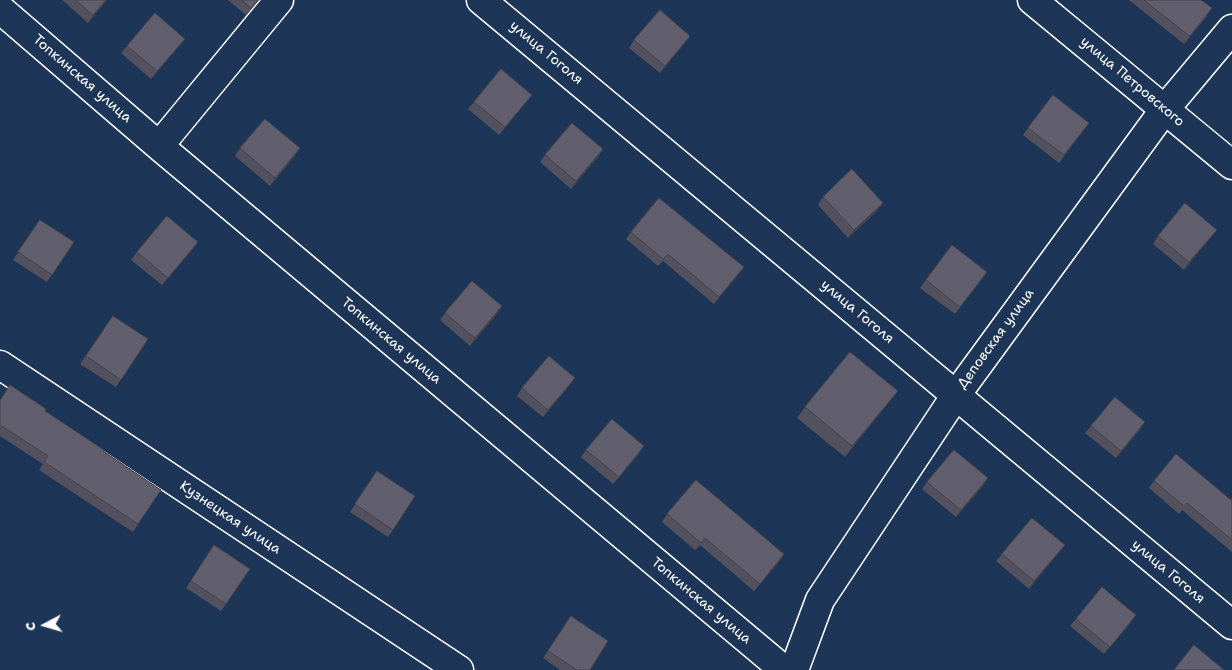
<!DOCTYPE html>
<html>
<head>
<meta charset="utf-8">
<style>
	body { margin:0 }
	#map { position:relative; width:1232px; height:670px; overflow:hidden; background:#1d3557; font-family:"Shantell Sans",sans-serif }
	canvas { display:block }
	.north { position:absolute; left:20px; top:600px; width:50px; height:50px; -webkit-text-stroke:4px #1d3557; paint-order:stroke; rotate:264deg; font-size:14px; font-weight:700; line-height:20px; text-align:center; color:#fff }
	.north::after { content:''; display:block; margin:auto; width:18px; height:22px; background:#fff; clip-path:polygon(50% 0,100% 100%,50% 72%,0 100%) }
</style>
</head>
<body>
<div id="map">
<canvas width="1232" height="670"></canvas>
<div class="north">С</div>
</div>
<script>
const g = document.querySelector('canvas').getContext('2d');
g.lineJoin = 'round';
function trace(path, color, width, dash) { g.strokeStyle = color; g.lineWidth = width; g.lineCap = dash ? 'butt' : 'round'; g.setLineDash(dash || []); g.stroke(path); }
function fillPath(path, color) { g.fillStyle = color; g.fill(path, 'evenodd'); }
function label(font, color, halo, rows, align = 'center') {
  g.font = font + ' "Shantell Sans",sans-serif'; g.lineWidth = 4.5; g.setLineDash([]); g.textBaseline = 'middle'; g.strokeStyle = halo; g.fillStyle = color; for (const [text, x, y, turn = 0] of rows) {
    g.save(); g.translate(x, y); g.rotate((+turn || 0) * Math.PI / 180); g.textAlign = isNaN(turn) ? turn : align; if (halo) g.strokeText(text, 0, 0); g.fillText(text, 0, 0); g.restore();
  }
}
const minor = new Path2D(`
	M481,0L1232,625
	M1032,0L1232,165
	M0,9L159,146L784,670
	M159,146L279,0
	M0,365L459,670`);
const tertiary = new Path2D(`
	M794,670L820,600L956,395L1165,109L1232,29`);
const wall = new Path2D(`
	M62,0H107L88,23Z
	M228,0H259L246,15Z
	M1129,0H1201L1207,16L1184,44Z
	M634,40L685,43L660,73L629,48Z
	M127,46H179L151,79L121,53Z
	M532,95L499,135L468,109L474,102Z
	M1089,123L1059,163L1023,135L1028,128Z
	M240,148L295,156L270,186L235,156Z
	M603,149L598,157L571,189L540,162L545,155Z
	M823,197L878,210L848,238L818,205Z
	M40,220L74,242L47,282L13,260Z
	M631,232L744,267L714,304L663,261L658,266L626,239Z
	M1158,236L1211,237L1184,270L1153,244Z
	M198,242L192,250L162,285L131,260L137,252Z
	M982,279L955,314L920,288L926,280Z
	M445,313L497,314L470,346L440,320Z
	M113,316L148,339L116,387L80,364Z
	M570,385L543,417L517,396L522,388Z
	M898,391L890,401L845,457L797,418L805,407Z
	M0,400L45,411L103,451L161,490L133,532L39,470L43,464L0,436Z
	M1091,426L1140,430L1116,458L1085,433Z
	M586,450L639,454L613,484L581,457Z
	M377,471L393,530L388,537L350,512Z
	M1154,481L1231,500L1232,498V552L1182,510L1179,514L1149,488Z
	M927,482L983,486L956,517L922,489Z
	M667,514L779,562L754,591L700,545L695,550L662,522Z
	M1065,545L1059,552L1029,589L996,561L1002,554Z
	M209,553L250,569L221,611L186,588Z
	M1136,615L1104,654L1070,626L1076,619Z
	M571,616L590,670H560L543,658Z`);
const shadedWall = new Path2D(`
	M106,0H107L88,23L93,15Z
	M690,36L685,43L660,73L665,66Z
	M300,148L295,156L270,186L275,178Z
	M603,149L598,157L571,189L576,181Z
	M883,203L878,210L848,238L854,230Z
	M1217,230L1211,237L1184,270L1189,262Z
	M744,267L739,274L714,304L719,297Z
	M502,306L497,314L470,346L475,338Z
	M575,378L570,385L543,417L548,410Z
	M898,391L890,401L845,457L852,446Z
	M1145,422L1140,430L1116,458L1121,451Z
	M644,446L639,454L613,484L619,477Z
	M988,478L983,486L956,517L961,510Z
	M1065,545L1059,552L1029,589L1034,581Z
	M784,554L779,562L754,591L760,584Z
	M1136,615L1131,623L1104,654L1110,647Z`);
const building = new Path2D(`
	M76,0H106L93,15Z
	M242,0H258L251,8Z
	M1144,0H1201L1212,8L1190,36Z
	M660,10L690,36L665,66L634,40Z
	M155,13L185,39L157,71L127,46Z
	M501,69L532,95L505,127L474,102Z
	M1053,95L1089,123L1064,155L1028,128Z
	M265,119L300,148L275,178L240,148Z
	M572,123L603,149L576,181L545,155Z
	M852,169L883,203L854,230L823,197Z
	M659,198L744,267L719,297L668,254L663,259L631,232Z
	M1185,203L1217,230L1189,262L1158,236Z
	M167,216L198,242L168,278L137,252Z
	M40,220L74,242L52,275L18,252Z
	M952,245L987,272L960,307L926,280Z
	M472,281L502,306L475,338L445,313Z
	M113,316L148,339L121,380L86,356Z
	M850,352L898,391L852,446L805,407Z
	M549,356L575,378L548,410L522,388Z
	M10,385L46,409L45,411L104,450L103,451L161,490L138,524L44,462L48,456L0,425V401Z
	M1115,397L1145,422L1121,451L1091,426Z
	M612,419L644,446L619,477L586,450Z
	M954,450L988,478L961,510L927,482Z
	M1176,454L1231,500L1232,498V540L1187,503L1184,506L1154,481Z
	M377,471L415,496L393,530L355,504Z
	M696,480L784,554L760,584L705,538L701,543L667,514Z
	M1032,518L1065,545L1034,581L1002,554Z
	M214,545L250,569L226,604L191,581Z
	M1102,587L1136,615L1110,647L1076,619Z
	M571,616L608,641L590,670H577L548,651Z
	M1194,645L1224,670H1174Z`);
const streetNames = [
	["улица Гоголя",546,53,40],
	["Топкинская улица",82,79,41],
	["улица Петровского",1132,82,40],
	["улица Гоголя",857,312,40],
	["Деповская улица",996,339,-54],
	["Топкинская улица",391,341,40],
	["Кузнецкая улица",230,518,34],
	["улица Гоголя",1168,572,40],
	["Топкинская улица",701,601,40]
];
trace(minor, '#fff', 31);
trace(tertiary, '#fff', 31);
trace(minor, '#1d3557', 28);
trace(tertiary, '#1d3557', 28);
fillPath(wall, '#53515e');
fillPath(shadedWall, '#44424c');
fillPath(building, '#615e6d');
trace(building, '#44424c', 1);
label('14px', '#fff', '#1d3557', streetNames);
</script>
</body>
</html>
